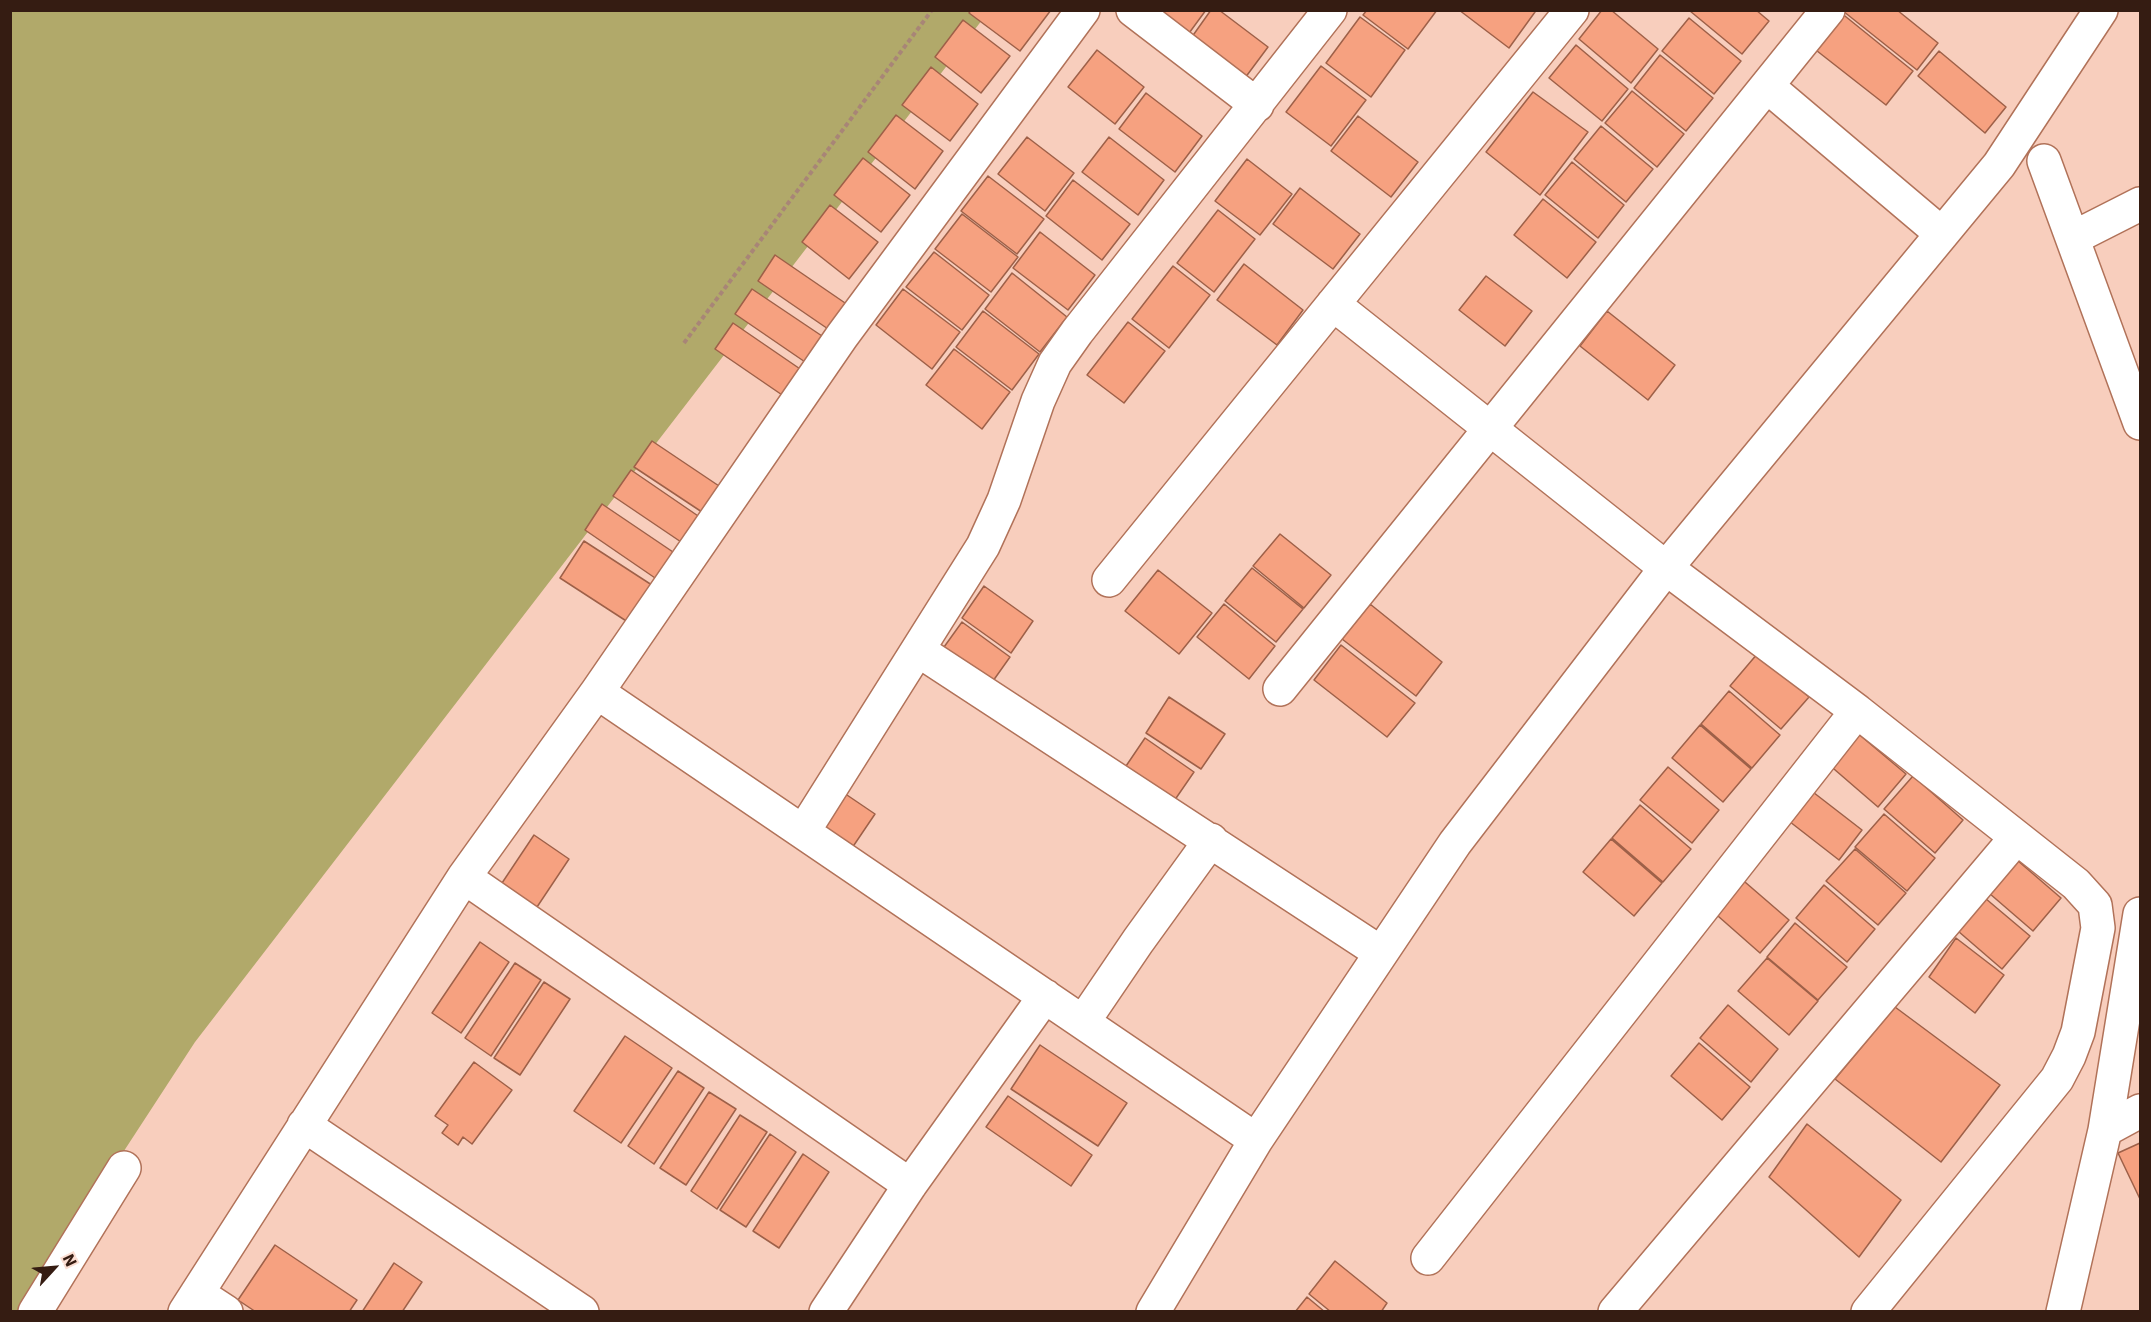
<!DOCTYPE html>
<html>
<head>
<meta charset="utf-8">
<style>
	body { margin:0 }
	#map { position:relative; width:2151px; height:1322px; overflow:hidden; background:#f8cebd; font-family:"IBM Plex Sans",sans-serif }
	canvas { display:block }
	.frame { position:absolute; inset:0; border:12px solid #351c12; pointer-events:none }
	.north { position:absolute; left:24px; top:1238px; width:60px; height:60px; -webkit-text-stroke:4px #fbded3; paint-order:stroke; rotate:64deg; font-size:16px; font-weight:700; line-height:24px; text-align:center; color:#351c12 }
	.north::after { content:''; display:block; margin:auto; width:21px; height:27px; background:#351c12; clip-path:polygon(50% 0,100% 100%,50% 72%,0 100%) }
</style>
</head>
<body>
<div id="map">
<canvas width="2151" height="1322"></canvas>
<div class="frame"></div>
<div class="north">N</div>
</div>
<script>
const g = document.querySelector('canvas').getContext('2d');
g.lineJoin = 'round';
function fillPath(path, color) { g.fillStyle = color; g.fill(path, 'evenodd'); }
function trace(path, color, width, dash) { g.strokeStyle = color; g.lineWidth = width; g.lineCap = dash ? 'butt' : 'round'; g.setLineDash(dash || []); g.stroke(path); }
const green = new Path2D(`
	M10,11H989L195,1042L19,1312L10,1311Z`);
const building = new Path2D(`
	M971,10H1051L1020,51L969,13Z
	M1144,10H1206L1184,40Z
	M1211,10H1219L1268,47L1242,82L1189,41Z
	M1367,10H1437L1408,49L1363,15Z
	M1459,10H1533L1535,12L1509,48Z
	M1602,10H1611L1658,49L1631,83L1579,39Z
	M1756,10L1769,21L1742,54L1690,11Z
	M1897,10L1938,43L1917,70L1843,11Z
	M1840,12L1913,71L1886,105L1812,47Z
	M1360,17L1405,50L1371,97L1326,63Z
	M1689,18L1741,61L1714,94L1662,51Z
	M963,20L1010,56L981,93L935,57Z
	M1576,45L1628,89L1602,121L1549,78Z
	M1097,50L1144,87L1115,124L1068,87Z
	M1939,51L2006,107L1985,133L1918,76Z
	M1660,55L1713,98L1686,131L1634,88Z
	M1321,66L1366,100L1331,146L1286,112Z
	M931,67L978,104L950,141L902,105Z
	M1632,91L1684,134L1657,167L1605,123Z
	M1533,92L1588,132L1540,195L1486,152Z
	M1146,93L1202,136L1175,172L1119,129Z
	M896,115L943,151L915,189L868,152Z
	M1358,116L1418,162L1391,197L1331,151Z
	M1601,126L1653,169L1626,202L1574,159Z
	M1027,137L1074,173L1045,211L998,174Z
	M1109,137L1164,180L1138,215L1082,172Z
	M863,158L910,195L881,232L834,195Z
	M1247,159L1292,194L1260,235L1215,201Z
	M1572,162L1624,205L1598,238L1545,195Z
	M988,176L1044,219L1017,254L961,211Z
	M1073,180L1130,224L1102,260L1046,216Z
	M1300,188L1360,234L1333,269L1273,224Z
	M1543,199L1596,242L1567,278L1514,235Z
	M830,205L878,242L849,279L802,242Z
	M1218,210L1255,239L1214,292L1177,263Z
	M962,214L1018,257L991,292L935,249Z
	M1040,232L1095,275L1068,310L1013,268Z
	M934,252L989,295L962,330L906,287Z
	M775,255L848,305L831,331L758,281Z
	M1244,264L1303,310L1277,345L1217,300Z
	M1173,266L1210,295L1169,348L1132,319Z
	M1012,273L1067,317L1040,352L985,309Z
	M1486,276L1532,311L1505,346L1459,310Z
	M752,289L825,338L808,364L735,314Z
	M903,289L960,332L932,369L876,325Z
	M983,311L1039,354L1012,390L956,347Z
	M1607,311L1675,365L1648,400L1580,346Z
	M1128,322L1165,351L1124,403L1087,375Z
	M733,323L806,373L788,399L715,349Z
	M954,349L1010,392L982,429L926,385Z
	M652,441L725,490L708,516L634,467Z
	M631,470L704,520L687,546L613,496Z
	M602,504L676,554L658,580L585,530Z
	M1280,534L1331,575L1304,608L1253,566Z
	M584,541L658,589L634,626L560,578Z
	M1252,568L1303,609L1276,642L1225,601Z
	M1158,570L1212,613L1179,654L1125,611Z
	M984,586L1033,621L1011,653L962,618Z
	M1224,604L1275,646L1249,679L1197,637Z
	M1370,604L1442,662L1416,696L1342,639Z
	M962,622L1010,657L988,688L939,654Z
	M1341,645L1415,703L1387,737L1314,680Z
	M1758,653L1809,697L1781,729L1730,686Z
	M1729,691L1780,735L1752,768L1701,724Z
	M1169,697L1225,734L1201,769L1146,733Z
	M1700,725L1751,769L1723,802L1672,758Z
	M1855,731L1906,774L1878,807L1827,763Z
	M1145,738L1194,772L1172,804L1124,769Z
	M1668,767L1719,810L1692,843L1640,800Z
	M1913,776L1963,820L1935,853L1884,809Z
	M1809,789L1862,830L1839,860L1785,818Z
	M844,793L875,814L852,848L822,828Z
	M1640,805L1691,849L1663,882L1612,838Z
	M1884,814L1935,858L1907,891L1855,847Z
	M534,835L569,859L533,913L498,889Z
	M1611,839L1662,883L1634,916L1583,872Z
	M1855,849L1906,893L1878,925L1826,881Z
	M2010,854L2061,898L2033,931L1982,887Z
	M1738,876L1789,920L1760,953L1710,909Z
	M1824,885L1875,929L1847,962L1796,918Z
	M1979,893L2030,936L2002,969L1951,925Z
	M1795,923L1847,967L1818,1000L1767,957Z
	M1956,938L2004,975L1975,1013L1929,977Z
	M480,942L509,962L461,1033L432,1013Z
	M1767,958L1818,1001L1789,1035L1738,991Z
	M515,963L541,980L491,1056L465,1038Z
	M544,982L570,999L520,1075L494,1058Z
	M1728,1005L1778,1049L1751,1082L1700,1038Z
	M1895,1007L2000,1085L1941,1162L1835,1079Z
	M625,1036L672,1068L621,1143L574,1111Z
	M1699,1043L1750,1087L1722,1120L1671,1076Z
	M1040,1045L1127,1103L1098,1146L1011,1089Z
	M474,1062L512,1090L472,1144L463,1137L458,1145L442,1133L448,1125L435,1116Z
	M678,1071L704,1088L654,1164L628,1146Z
	M709,1092L736,1109L686,1185L660,1168Z
	M1008,1096L1092,1155L1071,1186L986,1127Z
	M740,1115L767,1132L717,1209L691,1191Z
	M1807,1124L1901,1200L1859,1257L1769,1177Z
	M770,1134L796,1152L746,1227L720,1210Z
	M2140,1143V1199L2118,1153Z
	M803,1154L829,1172L779,1248L753,1231Z
	M275,1245L357,1300L349,1312H256L238,1300Z
	M1335,1261L1387,1303L1381,1312H1331L1309,1294Z
	M394,1263L422,1282L402,1312H362Z
	M1307,1297L1325,1312H1295Z`);
const path = new Path2D(`
	M684,343L932,10`);
const minor = new Path2D(`
	M1133,10L1257,105
	M1767,86L1942,234
	M2044,161L2140,423
	M2073,238L2140,204
	M1109,580L1572,10
	M918,650L1381,953
	M1280,689L1828,10
	M597,692L1256,1140
	M803,832L983,546L1004,500L1038,401L1055,363L1077,332L1330,10
	M464,877L910,1185
	M1083,1022L1138,941L1211,840
	M304,1125L582,1312
	M2105,1130L2140,1111
	M1428,1258L1857,711
	M197,1293L226,1312
	M35,1312L124,1168
	M185,1312L464,877L597,692L842,336L1083,10
	M826,1312L910,1185L1045,996
	M1153,1312L1256,1140L1455,843L1666,568L1333,304
	M1615,1312L2016,838
	M1868,1312L2057,1079L2069,1056L2078,1032L2098,928L2095,905L2076,884L1857,711L1666,568L1999,165L2101,10
	M2063,1312L2105,1130L2140,914`);
fillPath(green, '#b1a96a');
fillPath(building, '#f6a180');
trace(building, '#9e6048', 1.5);
trace(minor, '#b17259', 36);
trace(path, '#a88577', 4, [4.5, 3]);
trace(minor, '#fff', 33);
</script>
</body>
</html>
